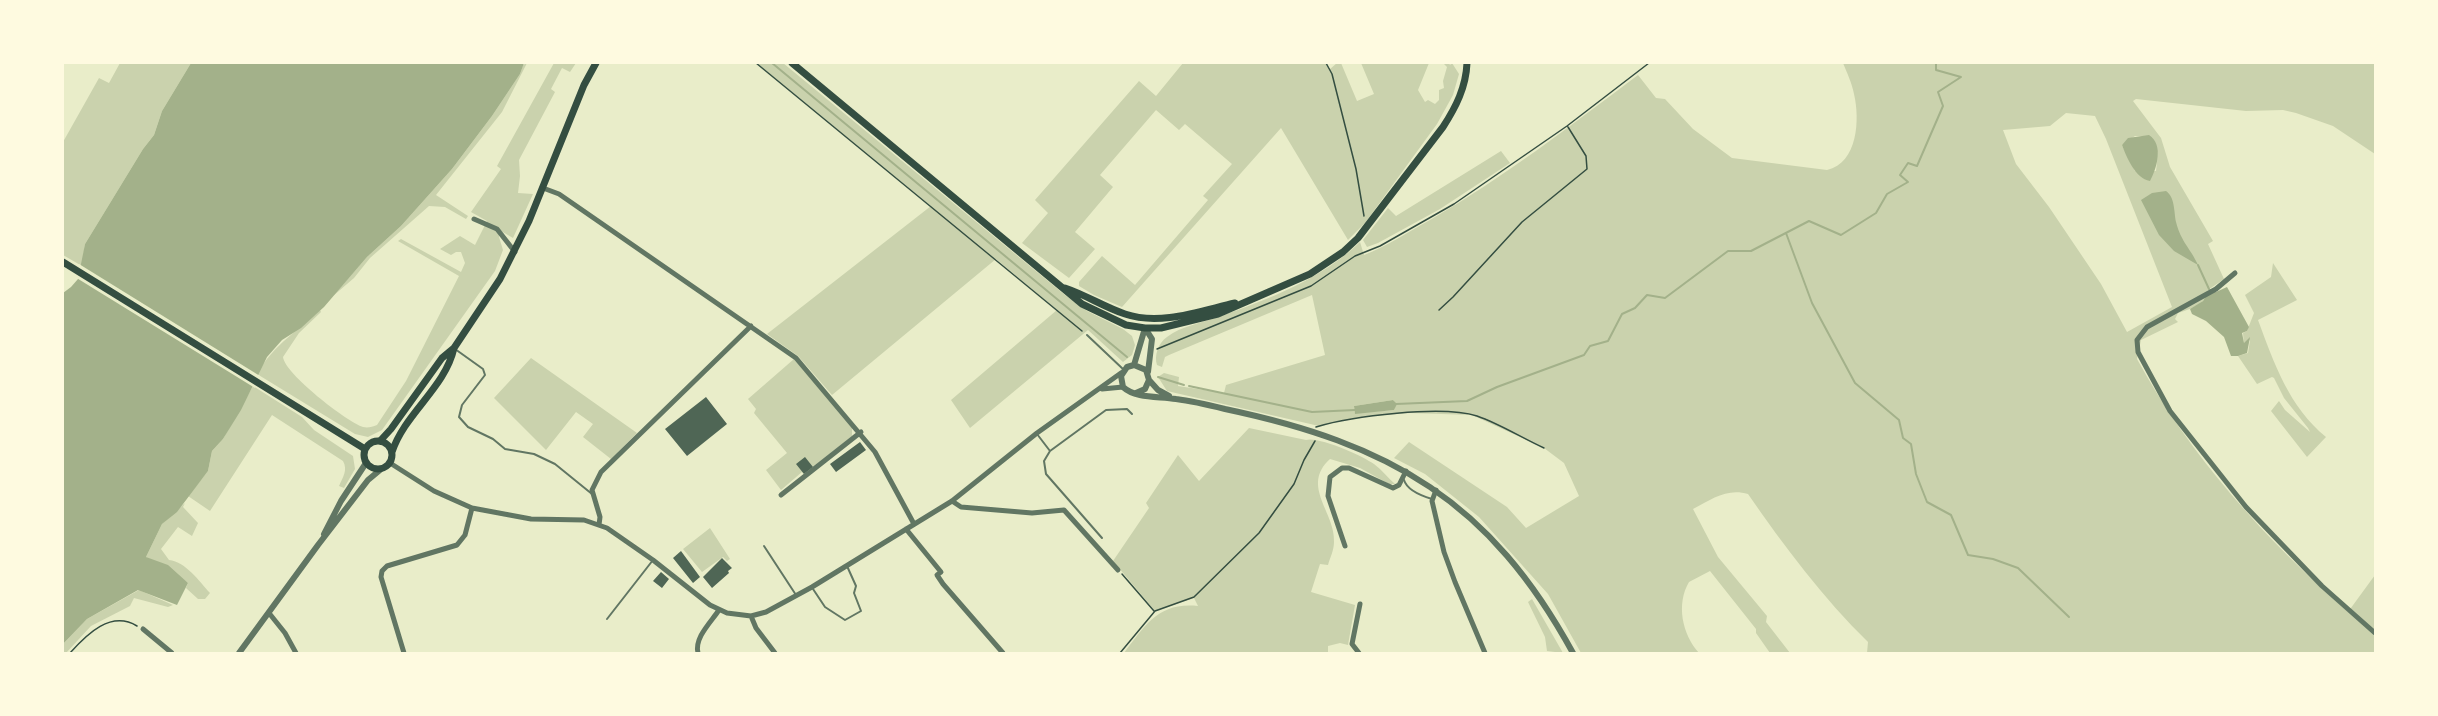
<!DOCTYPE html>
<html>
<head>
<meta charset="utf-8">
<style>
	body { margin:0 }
	#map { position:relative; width:2438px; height:716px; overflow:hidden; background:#e9edc9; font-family:"IBM Plex Sans",sans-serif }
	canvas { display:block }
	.frame { position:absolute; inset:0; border:64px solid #fefae0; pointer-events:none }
</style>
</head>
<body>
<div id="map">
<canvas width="2438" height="716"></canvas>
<div class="frame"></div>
</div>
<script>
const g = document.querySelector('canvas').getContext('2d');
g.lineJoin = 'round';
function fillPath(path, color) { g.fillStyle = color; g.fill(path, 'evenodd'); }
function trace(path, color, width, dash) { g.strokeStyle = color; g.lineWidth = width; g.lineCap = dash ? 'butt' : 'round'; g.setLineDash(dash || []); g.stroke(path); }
const green = new Path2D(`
	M120,63H191L162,111L154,135L143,149L85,244L82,266L63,255V142L99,78L109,83Z
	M527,63L502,112L436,195L468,216L466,219L445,207L429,206L370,258L354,278L333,296L367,257L401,226L452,169L492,116L520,74L523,65Z
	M554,63H576L570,72L562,68L551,89L555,92L519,160L520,176L518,193L533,194L513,238L501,231L499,237L503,250L495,271L382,430L368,437L355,434L257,374C275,343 296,333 320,310L321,312L299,333L283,357C285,374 346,421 363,427C368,428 372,427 377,425L406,381L459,276L398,241L401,239L461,272L465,263L461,252H456L451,255L440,249L460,236L475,245L487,221L471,212L501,169L497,166Z
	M756,63H783L1065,295L1087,311L1123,329L1132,336L1135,345L1132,355L1123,362L1088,330L970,428L951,400L1057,310L996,259L832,395L798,356L767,334L931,206Z
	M1183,63H1326L1330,69L1337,63H1341L1357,101L1374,94L1361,63H1429L1418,90L1425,102L1428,100L1435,104L1439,100V90L1444,88L1443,81L1447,67L1443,63H1449L1450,65L1452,63L1459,74L1453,95L1437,124L1365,223L1348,240L1281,128L1122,307L1094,295L1079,286V282L1102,256L1135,285L1208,200L1203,196L1232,164L1185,124L1179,130L1156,110L1100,175L1113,187L1075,232L1095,249L1069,278L1022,243L1048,213L1035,200L1139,81L1156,96Z
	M1843,63H2375V154L2333,126L2296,113L2283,110L2246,111L2136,99L2133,101L2161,138L2170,167L2213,241L2208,244L2224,279L2208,290C2206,305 2190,309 2178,313L2175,319L2178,322L2141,340L2137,359C2190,456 2265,539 2348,612L2375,575V653H1867L1868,642C1823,598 1784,546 1748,494C1727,488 1712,499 1693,509L1718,557L1767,616L1766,622L1790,653H1770L1756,633V629L1710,571L1689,582C1676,604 1682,634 1699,653H1581L1548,594L1479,517L1425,474L1394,458L1409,442L1507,507L1526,528L1579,496L1564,463L1544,448L1472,415L1410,413L1359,417L1319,426L1167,391L1158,377L1164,373L1179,377L1178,386L1224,393L1226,385L1325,355L1312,295L1169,355L1165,357L1162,367L1157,365C1154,356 1158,343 1167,337C1181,326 1202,323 1218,317C1269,299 1320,280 1360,242L1364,255C1387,246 1408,232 1430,220C1503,178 1570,126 1638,75L1656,98L1665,99L1693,129L1732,158L1827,170C1858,163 1860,119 1854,94C1852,83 1847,73 1843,63ZM2066,113L2095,116L2106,139L2172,307L2127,332L2101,284L2049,207L2016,164L2003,130L2050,126ZM2135,136H2142L2158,153L2156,171H2135L2122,145ZM1393,400L1396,404L1394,410L1355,413L1354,406Z
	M1501,151L1510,163L1440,209L1378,243L1367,247L1363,240L1388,208L1396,216Z
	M2273,263L2297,300L2258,320C2274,363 2289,407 2326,437L2307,457L2271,411L2279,401L2285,410L2310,432L2308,428L2284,398L2274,378L2272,377L2257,384L2238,356L2248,353L2250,340L2244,344L2243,333L2247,331L2254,313L2245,295L2271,277Z
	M531,358L637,433L611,459L583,437L593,424L576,412L546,450L494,398Z
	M794,359L852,426V436L804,474L802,472L781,490L766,470L787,453L754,413L756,409L748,399Z
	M253,386L302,417L314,430L353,456L355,469L344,488L339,486C343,477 348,470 343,461L272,415L210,511L188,496L208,471L212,451L223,439Z
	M1249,428L1306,440C1318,436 1363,456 1374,464C1382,470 1388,478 1395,484H1389L1360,468L1330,459C1300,486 1336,513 1334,542C1334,550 1330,558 1328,565L1320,564L1311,592L1355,605L1348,645L1340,643L1328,646V653H1124C1146,624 1159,602 1198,606L1194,598L1155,611L1113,561L1149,508L1146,503L1178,455L1199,481Z
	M185,503L183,507L198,523L192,536L178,527L161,549L169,560C186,562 199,581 210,593L205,599H198L186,588L188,583L146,557L162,524Z
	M710,528L730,559L727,561L723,557L702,572L683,549Z
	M139,590L173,605L168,607L134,598L130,606L91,626L66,653H63V644L87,619Z
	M1532,599L1563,653L1547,651L1545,637L1528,602Z`);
const water = new Path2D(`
	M191,63H524L520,74L492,116L452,169L401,226L367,257L324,307L301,328L282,340L267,357L241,410L223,439L212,451L208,471L177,512L162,524L146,557L168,565L188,583L177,605L138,590L87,619L63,644V293L71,287L78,279L85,244L143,149L154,135L162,111Z
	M2149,135C2164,145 2157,168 2150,181C2135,178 2127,158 2122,145L2128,138Z
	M2166,191C2175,197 2174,212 2176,222C2181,242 2191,249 2198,265L2174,251L2159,235L2141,200L2152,193Z
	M2227,287L2249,327L2247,331L2242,333L2244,343L2250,337L2247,353L2238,356H2231L2224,337L2206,321L2192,314L2190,309L2203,301L2210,289L2216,292Z
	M1393,400L1397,404L1394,410L1355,414L1354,406Z`);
const pier = new Path2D(`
	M79,264L260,376L255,388L75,277Z`);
const stream = new Path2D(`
	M772,63L1127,357
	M1786,233L1812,303L1855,383L1899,420L1903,438L1911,444L1916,474L1927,502L1951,515L1968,555L1993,559L2018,568L2069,617
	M2198,265L2209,289
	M1158,377L1184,385
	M1189,386L1312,412L1355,410
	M1396,404L1467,401L1497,387L1584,355L1590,346L1608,341L1622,314L1635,308L1647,295L1665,298L1728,251H1751L1809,221L1841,235L1876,213L1887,194L1908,182L1900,175L1908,163L1917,166L1943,106L1938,92L1961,77L1936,70V63`);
const building = new Path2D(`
	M706,397L727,424L687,456L665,429Z
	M860,442L866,450L836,472L830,464Z
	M805,457L813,467L804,474L796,464Z
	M681,551L700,577L693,583L673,558Z
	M722,558L732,568L728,571L729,573L712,588L703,577Z
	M661,572L669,579L662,588L653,581Z`);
const path = new Path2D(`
	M756,63L1082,331
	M1326,63L1332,74L1356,169L1364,216
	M1439,310L1453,297L1522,222L1587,169L1586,156L1568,127
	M1157,349L1311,286L1355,256L1380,246L1454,204L1567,126L1649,63
	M1316,427C1352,416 1442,405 1477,416C1500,424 1522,438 1544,448
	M1122,574L1154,611
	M70,653C87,634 111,610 137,626
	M1120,653L1155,611L1194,597L1259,533L1294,484L1304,460L1315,441`);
const service = new Path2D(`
	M1087,335L1124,370
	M455,349L483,369L485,375L462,405L459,417L468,427L493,439L505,449L534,454L555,464L592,494
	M1037,434L1050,451L1044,461L1046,474L1102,538
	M1050,451L1106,410L1127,409L1132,414
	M1404,480C1407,490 1422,496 1432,499
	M764,546L796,595
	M813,589L825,607L845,620L861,611L854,593L856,586L847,566
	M607,619L653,560`);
const minor = new Path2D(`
	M543,188L559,194L796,358L875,452L914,524
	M474,219L497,229L515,252
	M2235,273L2216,289L2147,327L2137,340L2138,352L2170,411L2246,507L2322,586L2375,633
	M1102,389L1123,387
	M390,463L434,491L472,508L531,519L584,520L607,528L653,560L710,605L727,613L751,616L766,612L812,587L952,501L1037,433L1121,373
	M1436,490L1432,501L1444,552L1455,582L1485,653
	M781,495L861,432
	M952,501L961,507L1032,513L1064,510L1118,570
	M599,525L600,517L592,490L601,472L751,326
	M906,529L941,572L937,575L943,584L1003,653
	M1345,546L1328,496L1330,477L1342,468H1349L1393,488L1399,485L1406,471
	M269,613L285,633L296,653
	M751,616L756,628L775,653
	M143,629L172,653
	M404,653L381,577L382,571L387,566L457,545L465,535L472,508
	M698,653C694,638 711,622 719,610
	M1359,653L1352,644L1360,604`);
const tertiary = new Path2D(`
	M1134,365L1145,328L1152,339L1148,372
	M1149,380L1158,390L1169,396
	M1136,393L1145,389L1149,380L1146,370L1134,365L1127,367L1121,376L1123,387C1136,399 1159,396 1176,399C1192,401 1209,405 1225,409C1391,444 1490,501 1573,653
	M324,534L341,501L366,463
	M239,653L318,545L368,480L380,470`);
const secondary = new Path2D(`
	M792,63L1082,304L1126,325L1145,328H1161L1218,314L1310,274L1343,252L1358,238L1443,127C1456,107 1466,87 1467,63
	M63,262L365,449
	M1065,288C1086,295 1104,307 1125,314C1160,326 1200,311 1235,303
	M364 455a14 14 0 1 1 28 0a14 14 0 1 1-28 0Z
	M380,441L391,429L442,358L454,348L500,279L529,221L584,85L596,63
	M392,452C405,413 445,388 454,348`);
fillPath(green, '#cad2ad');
fillPath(water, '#a3b18a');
fillPath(pier, '#e9edc9');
trace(stream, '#a3b18a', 2);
fillPath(building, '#4f6655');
trace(path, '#344e41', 1.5);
trace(service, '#617663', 2);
trace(minor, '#617663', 5);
trace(tertiary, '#617663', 6);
trace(secondary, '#344e41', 7);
</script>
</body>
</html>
